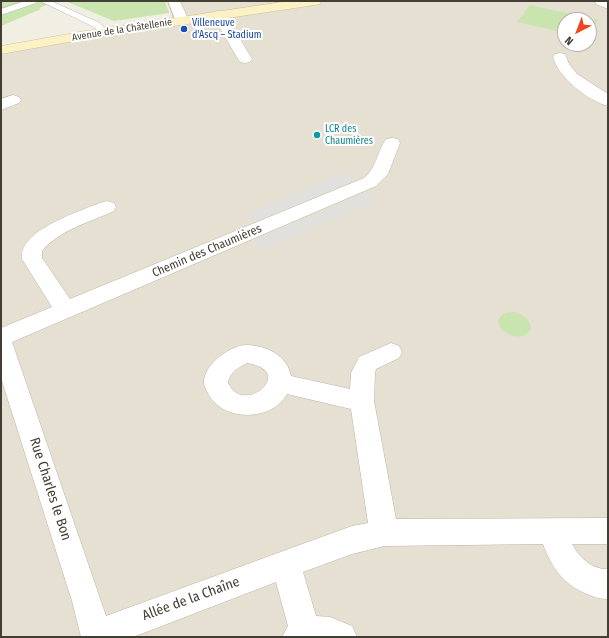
<!DOCTYPE html>
<html>
<head>
<meta charset="utf-8">
<style>
	body { margin:0 }
	#map { position:relative; width:609px; height:638px; overflow:hidden; background:#f1eee4; font-family:"Fira Sans Condensed",sans-serif }
	canvas { display:block }
	.frame { position:absolute; inset:0; border:2px solid #433e34; pointer-events:none }
	.north { position:absolute; left:557px; top:12px; width:40px; height:40px; box-sizing:border-box; background:#fff; border:1px solid #b4b2ae; border-radius:50%; rotate:222deg; font-size:11px; font-weight:700; line-height:16px; text-align:center; color:#433e34 }
	.north::after { content:''; display:block; margin:auto; width:14px; height:18px; background:#ef461d; clip-path:polygon(50% 0,100% 100%,50% 72%,0 100%) }
</style>
</head>
<body>
<div id="map">
<canvas width="609" height="638"></canvas>
<div class="frame"></div>
<div class="north">N</div>
</div>
<script>
const g = document.querySelector('canvas').getContext('2d');
g.lineJoin = 'round';
function fillPath(path, color) { g.fillStyle = color; g.fill(path, 'evenodd'); }
function trace(path, color, width, dash) { g.strokeStyle = color; g.lineWidth = width; g.lineCap = dash ? 'butt' : 'round'; g.setLineDash(dash || []); g.stroke(path); }
function label(font, color, halo, rows, align = 'center') {
  g.font = font + ' "Fira Sans Condensed",sans-serif'; g.lineWidth = 4; g.setLineDash([]); g.textBaseline = 'middle'; g.strokeStyle = halo; g.fillStyle = color; for (const [text, x, y, turn = 0] of rows) {
    g.save(); g.translate(x, y); g.rotate((+turn || 0) * Math.PI / 180); g.textAlign = isNaN(turn) ? turn : align; if (halo) g.strokeText(text, 0, 0); g.fillText(text, 0, 0); g.restore();
  }
}
const residential = new Path2D(`
	M167,1H608V637H1V49L172,17ZM565,20H589V44H565Z`);
const green = new Path2D(`
	M1,1H55L39,8L41,9L1,26Z
	M65,1H165L169,13L114,21Z
	M530,5L598,20L589,34V20H565V33L517,22Z
	M515,312C523,315 530,319 531,328C525,344 501,335 498,322C500,313 507,312 515,312Z`);
const parking = new Path2D(`
	M345,172L355,180L256,224L246,214Z
	M367,192L377,200L262,251L253,241Z`);
const lane = new Path2D(`
	M25,1H37L36,3L1,15V9Z
	M40,1H51L100,23L108,32L104,35L101,34L94,27Z`);
const street = new Path2D(`
	M168,1H180L189,21L187,24H177Z
	M595,1H608V9L596,4Z
	M219,11L224,12L226,15L252,59L250,62L245,63L240,62L238,59L212,15L214,12Z
	M560,53L565,54L569,64L577,74L608,94V106C588,101 558,77 553,57L555,54Z
	M13,95L19,97L21,100L19,103L1,110V99Z
	M392,138L398,139L400,143L388,174L376,186L12,342L106,616L286,550L352,526L368,523L351,409L287,394C272,422 222,422 208,393C206,390 204,386 204,382C204,364 231,345 247,345C267,346 287,355 291,376L350,389L351,373L359,357L391,343L399,346L402,352L399,358L376,369L375,373L374,401L396,519L608,518V544H572C579,557 592,570 608,569V599C600,599 594,597 587,594C563,584 552,568 543,544L384,546L352,554L303,572L316,616L330,617L352,626L357,637H282L288,626L276,582L133,637H81L72,601L1,378V328L52,307L22,259C18,231 80,211 100,203L107,201L114,203L116,207L114,211C90,222 59,230 42,251V258L70,299L364,178C376,169 377,152 386,139ZM247,363C298,371 243,417 228,383C229,372 238,368 247,363Z`);
const secondary = new Path2D(`
	M289,1H321L320,4L315,5L80,40L1,54V46L80,32Z`);
const markers = [
	[184,29,4,"#1a4fb4"],
	[317,135,4,"#0f9aa8"]
];
const farTransitnames = [
	["Villeneuve",192,23],
	["d'Ascq – Stadium",192,35]
];
const farStreetnames = [
	["Avenue de la Châtellenie",122,30,-9]
];
const farCulturenames = [
	["LCR des",325,129],
	["Chaumières",325,141]
];
const streetNames = [
	["Chemin des Chaumières",207,251,-23]
];
const nearStreetnames = [
	["Rue Charles le Bon",50,489,72],
	["Allée de la Chaîne",191,599,-20]
];
fillPath(residential, '#e5e0d2');
fillPath(green, '#c9e4ae');
fillPath(parking, '#e2e0dc');
trace(lane, '#bcb6a7', 1);
trace(street, '#bcb6a7', 1);
trace(secondary, '#cfc296', 1);
fillPath(lane, '#fff');
fillPath(street, '#fff');
fillPath(secondary, '#fcf1c4');
for (const [x, y, r, color] of markers) { const dot = new Path2D(); dot.arc(x, y, r, 0, 2 * Math.PI); g.fillStyle = color; g.fill(dot); trace(dot, '#fff', 1.5); }
label('10px', '#164399', '#fff', farTransitnames, 'left');
label('10px', '#433e34', '#fff', farStreetnames);
label('10px', '#0d838f', '#fff', farCulturenames, 'left');
label('12px', '#433e34', '#fff', streetNames);
label('14px', '#433e34', '#fff', nearStreetnames);
</script>
</body>
</html>
